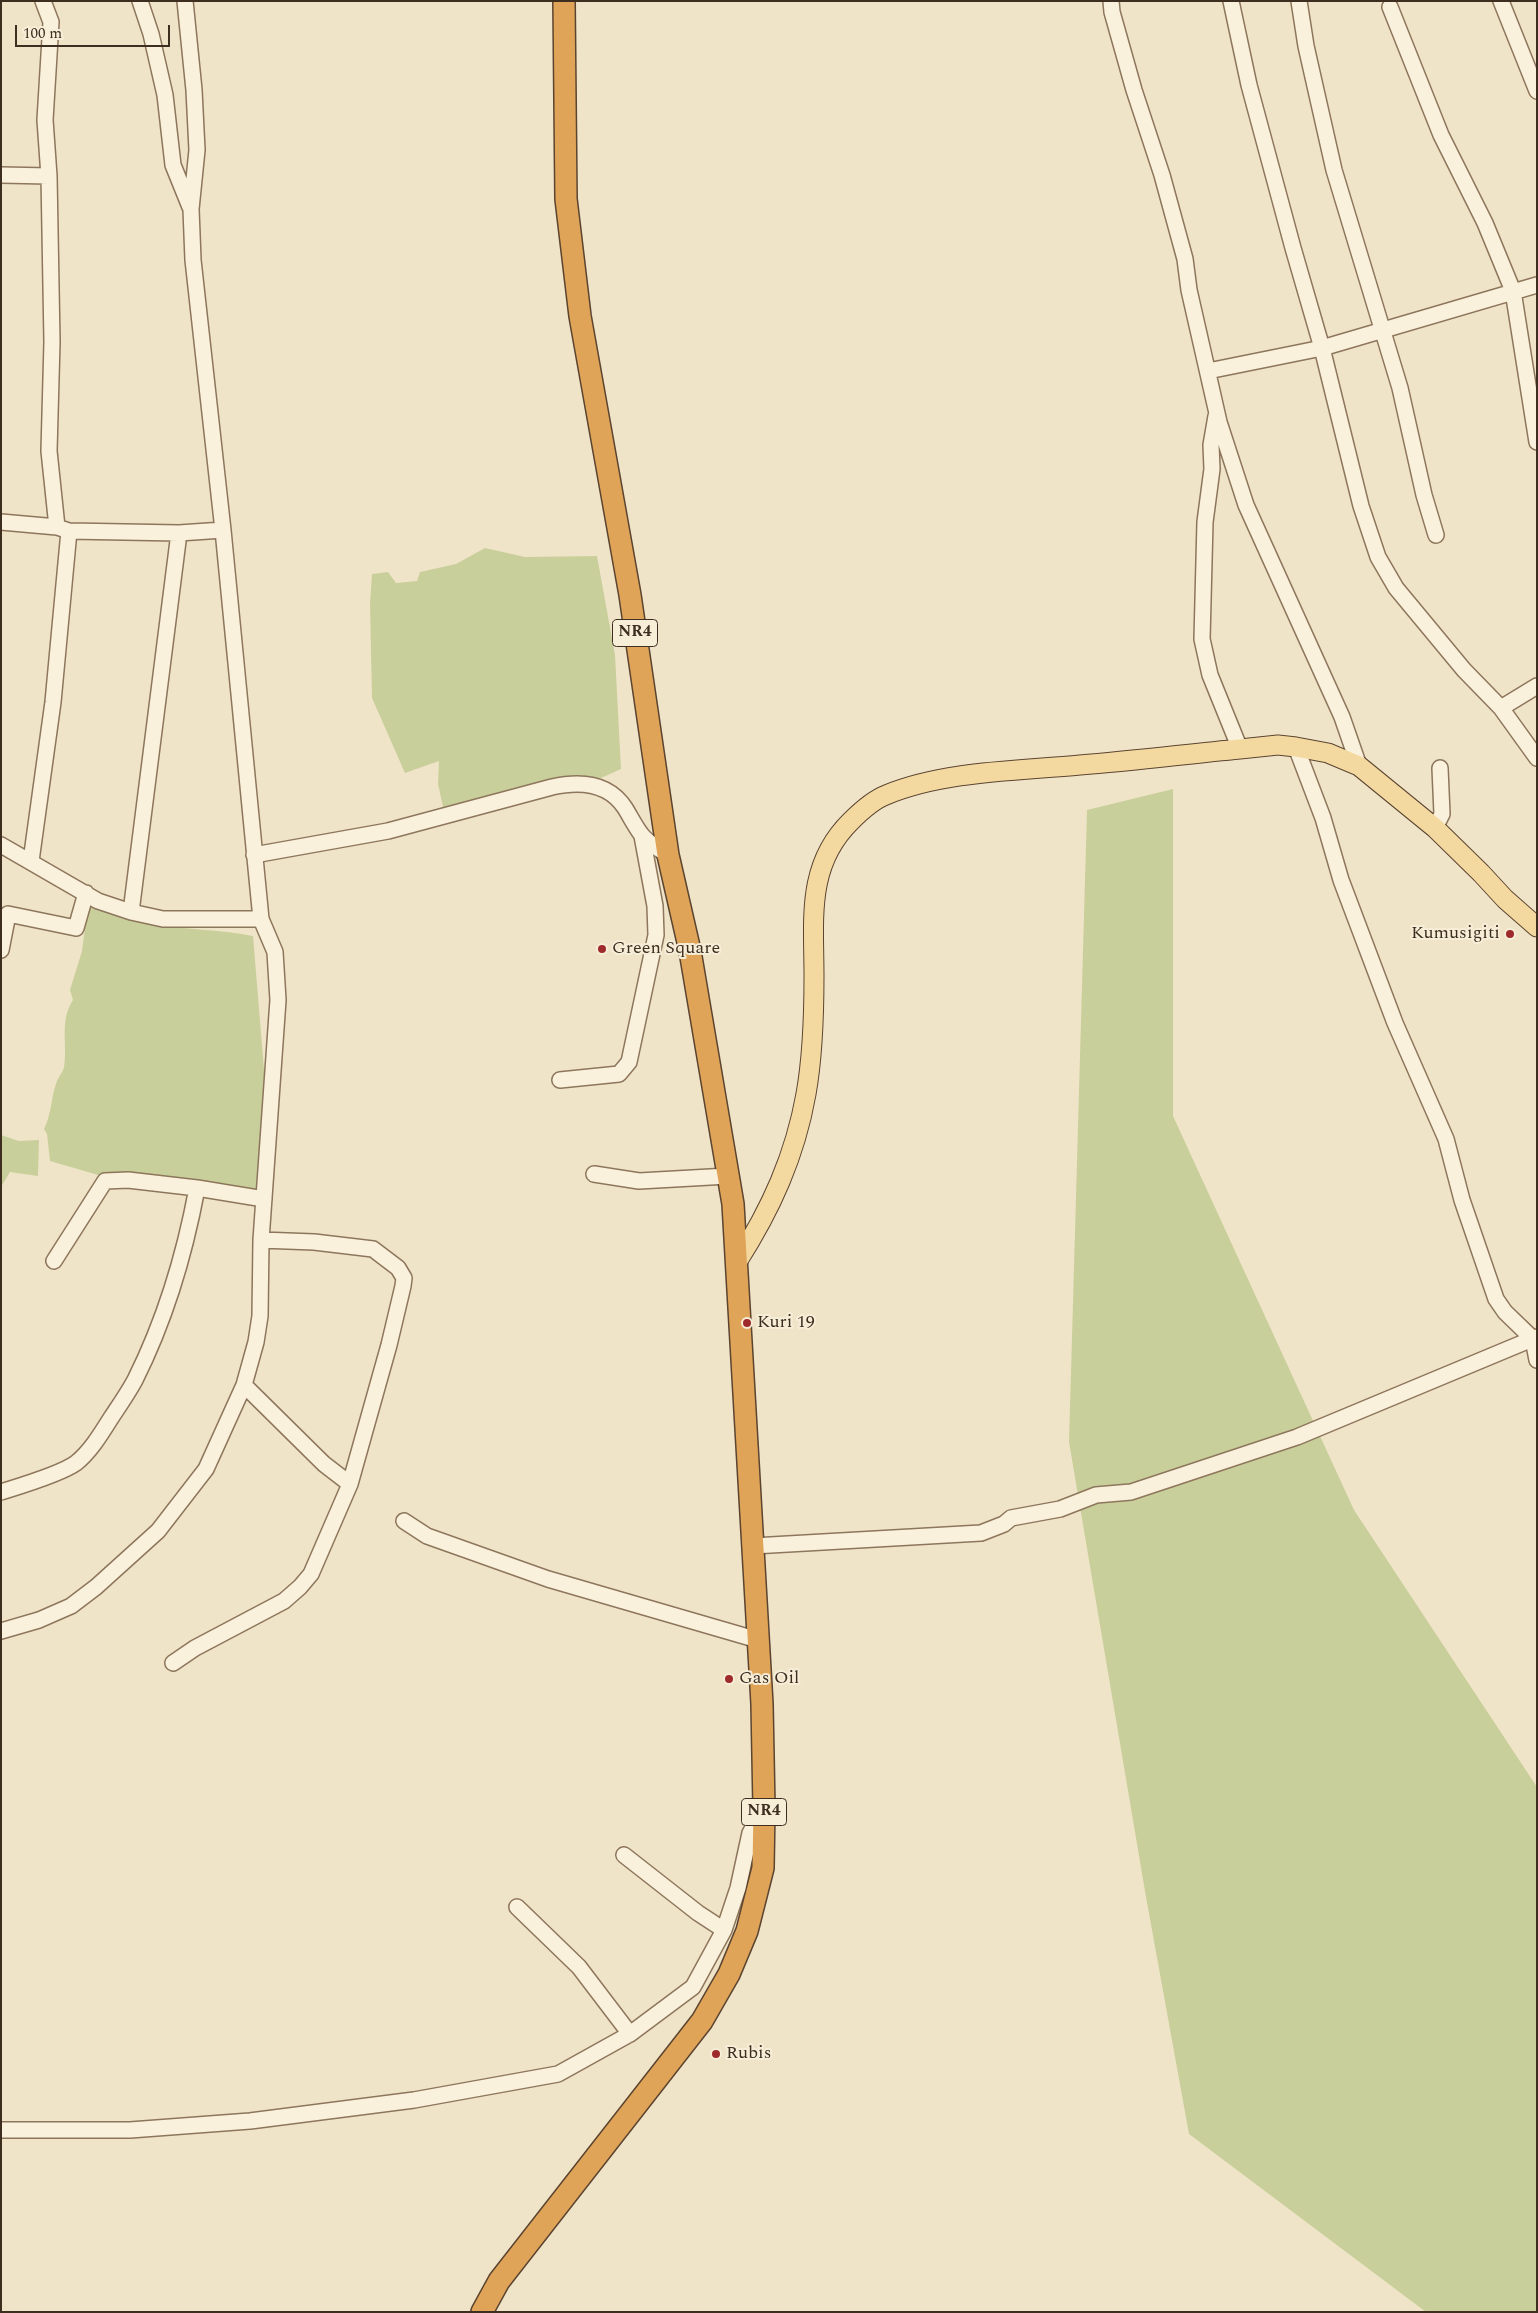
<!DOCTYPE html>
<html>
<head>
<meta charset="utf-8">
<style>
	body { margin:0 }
	#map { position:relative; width:1538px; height:2313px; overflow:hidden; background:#f0e4c8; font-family:Spectral,serif }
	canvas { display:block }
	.frame { position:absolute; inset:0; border:2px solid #3d2e20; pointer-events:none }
	.scale { position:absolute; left:15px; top:25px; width:155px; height:22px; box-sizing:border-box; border:2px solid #3d2e20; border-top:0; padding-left:6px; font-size:15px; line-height:18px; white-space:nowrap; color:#3d2e20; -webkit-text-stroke:4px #f7eed8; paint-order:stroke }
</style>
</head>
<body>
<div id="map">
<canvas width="1538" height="2313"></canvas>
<div class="frame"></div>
<div class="scale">100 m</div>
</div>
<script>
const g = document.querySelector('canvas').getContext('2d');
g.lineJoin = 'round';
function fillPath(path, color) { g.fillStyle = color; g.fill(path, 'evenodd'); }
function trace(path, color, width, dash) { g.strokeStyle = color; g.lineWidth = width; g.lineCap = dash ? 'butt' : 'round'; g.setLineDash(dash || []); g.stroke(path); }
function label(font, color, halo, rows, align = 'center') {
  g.font = font + ' Spectral,serif'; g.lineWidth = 4; g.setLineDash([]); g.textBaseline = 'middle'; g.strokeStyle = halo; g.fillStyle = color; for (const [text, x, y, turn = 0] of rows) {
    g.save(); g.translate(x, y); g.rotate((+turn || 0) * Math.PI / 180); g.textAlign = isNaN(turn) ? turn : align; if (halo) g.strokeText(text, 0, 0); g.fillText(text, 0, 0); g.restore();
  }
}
const green = new Path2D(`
	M485,548L525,557L597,556L615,655L621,769L599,779L577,776L540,783L445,816L438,784L439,761L405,773L372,698L370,604L372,574L388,572L396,583L417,581L420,572L456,564Z
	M1173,789V1116L1354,1510L1537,1787V2312H1426L1189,2134L1146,1897L1069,1442L1087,810Z
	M88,906C109,913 130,921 152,924C185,930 219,929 253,936L268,1118L256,1186L259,1190L258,1194L98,1175L50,1161L47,1134L44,1129C52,1113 51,1096 57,1081C59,1076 63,1072 64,1067C68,1044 59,1021 73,1000L70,990L82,951Z
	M1,1135L19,1141L39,1140L38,1176L10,1172L1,1187Z`);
const minor = new Path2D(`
	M43,1L51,22L45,120L49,176L52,342L49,451L57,527
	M140,1L151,34L165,95L173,165L190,207
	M1111,1L1112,12L1134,90L1162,175L1185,259L1189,290L1219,422L1246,505L1342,717L1359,766
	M1231,1L1249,85L1293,248L1322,348L1361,506L1378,557L1396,588L1464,670L1501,708L1537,758
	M1299,1L1306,46L1334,170L1400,388L1424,495L1436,535
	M1501,1L1537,91
	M1390,7L1441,135L1485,223L1513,291L1537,442
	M1,175L49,176
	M1208,371L1322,348L1537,285
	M1216,416L1211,445L1212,469L1205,522L1202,639L1210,675L1240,749
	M1,522L57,527L69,531L179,533L223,530
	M1501,708L1537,686
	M1296,747L1323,818L1341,880L1395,1023L1446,1139L1462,1200L1496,1299L1505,1312L1533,1339L1537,1360
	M1435,828L1442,814L1440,768
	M1,845L98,901L131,912L163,919H261
	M254,855L388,831L552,787C579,781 608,782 625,808C630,816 635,826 641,834C647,843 660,849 668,855
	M31,861L53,702L69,531
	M131,912L179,533
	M1,950L8,914L76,928L86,893
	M560,1080L619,1074L629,1062L656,935L655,906L642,836
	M594,1174L639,1181L728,1176
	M54,1261L105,1181L128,1180L197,1188
	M244,1385L324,1464L350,1484
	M1,1492C20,1486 61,1474 76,1463C90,1452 101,1434 111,1418C119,1406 128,1393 135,1380C165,1320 185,1253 197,1188L264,1199
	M404,1521L427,1536L548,1579L758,1640
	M753,1546L981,1533L1004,1524L1011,1518L1060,1509L1096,1495L1131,1492L1297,1437L1537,1337
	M1,1631L39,1620L71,1606L96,1587L158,1531L206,1469L244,1385L256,1342L260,1316L261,1240L278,1000L275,952L261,919L223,530L193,260L191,209L197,150L194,90L185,1
	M173,1663L195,1648L284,1601L300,1587L311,1574L350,1484L389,1345L403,1286L404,1278L398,1268L373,1249L314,1242L261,1240
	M624,1855L698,1913L724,1930
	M517,1907L579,1967L630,2034
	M1,2130H130L250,2121L414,2100L558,2074L630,2034L693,1987L724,1930L738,1888L750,1833L762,1811`);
const major = new Path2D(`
	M737,1262C771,1209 795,1156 806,1094C813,1055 814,1015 814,976C814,919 806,865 851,821C861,811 873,800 886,795C944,771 1017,771 1080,765C1133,761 1187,754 1240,749L1278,745L1296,747L1328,753L1359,766L1435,828L1481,873L1505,899L1537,927`);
const highway = new Path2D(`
	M482,2312L499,2281L702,2021L729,1974L747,1931L763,1868L764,1808L762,1704L733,1204L690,951L668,855L630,595L580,316L566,199L564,1`);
const markers = [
	[1510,934,5,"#9e2a2b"],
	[602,949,5,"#9e2a2b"],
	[747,1323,5,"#9e2a2b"],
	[729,1679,5,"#9e2a2b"],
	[716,2054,5,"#9e2a2b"]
];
const shields = [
	[635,633,45],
	[764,1812,45]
];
const shieldNames = [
	["NR4",635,633],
	["NR4",764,1812]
];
const poiNames = [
	["Kumusigiti",1500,934,"right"],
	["Green Square",612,949],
	["Kuri 19",757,1323],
	["Gas Oil",739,1679],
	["Rubis",726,2054]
];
fillPath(green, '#c9cf9b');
trace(minor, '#8d765c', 18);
trace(major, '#5b4430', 21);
trace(highway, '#5b4430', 24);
trace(minor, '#faf1dc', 15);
trace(major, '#f3d9a0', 19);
trace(highway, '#e0a458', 21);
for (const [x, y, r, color] of markers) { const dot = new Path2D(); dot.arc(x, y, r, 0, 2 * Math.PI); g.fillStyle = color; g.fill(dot); trace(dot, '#f7eed8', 2); }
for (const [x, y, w] of shields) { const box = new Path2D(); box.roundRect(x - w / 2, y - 13.5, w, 27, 4); g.fillStyle = '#f7eed8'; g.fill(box); trace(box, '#3d2e20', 1); }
label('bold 16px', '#3d2e20', null, shieldNames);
label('18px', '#3d2e20', '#f7eed8', poiNames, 'left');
</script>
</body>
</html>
